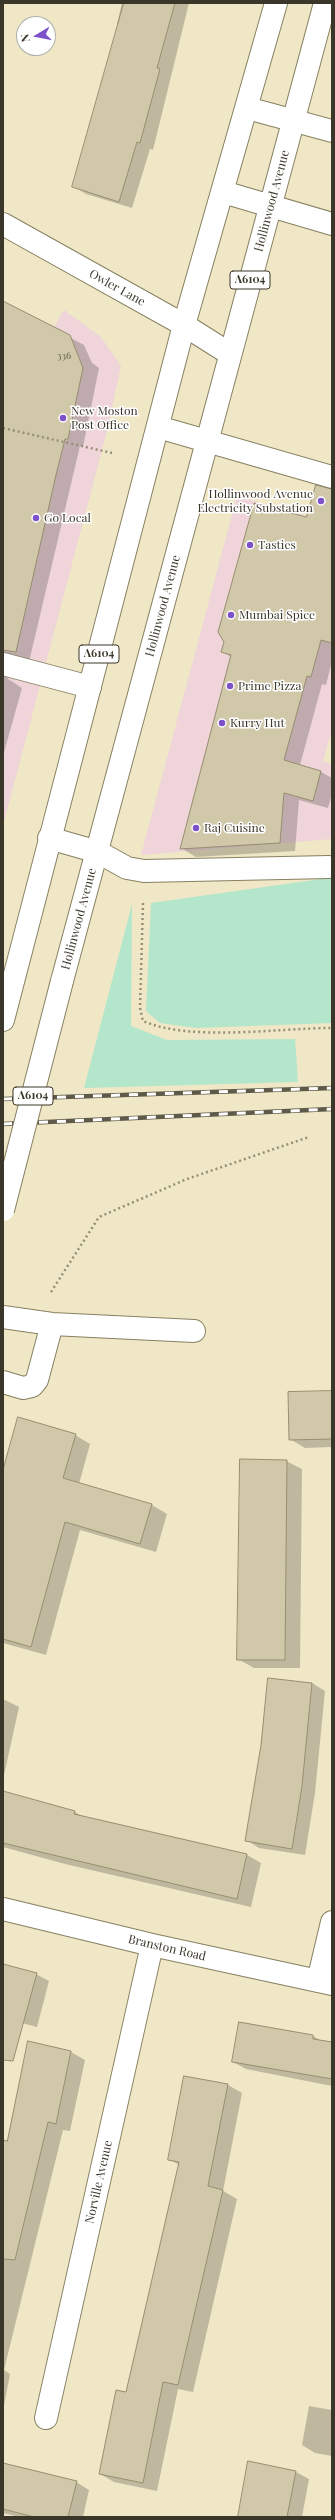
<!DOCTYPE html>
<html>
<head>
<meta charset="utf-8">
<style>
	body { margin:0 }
	#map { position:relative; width:335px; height:2520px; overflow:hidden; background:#efe7c6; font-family:"Playfair Display",serif }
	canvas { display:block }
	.frame { position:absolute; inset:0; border:4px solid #3a3629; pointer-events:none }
	.north { position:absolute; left:16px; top:16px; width:40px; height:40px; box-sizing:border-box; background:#fff; border:1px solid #b0afa9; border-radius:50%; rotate:260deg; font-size:11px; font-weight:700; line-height:16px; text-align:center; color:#3a3629 }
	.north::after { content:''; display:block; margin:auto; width:14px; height:18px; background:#7d51ca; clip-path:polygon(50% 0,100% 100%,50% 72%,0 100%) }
</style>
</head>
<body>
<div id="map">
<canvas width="335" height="2520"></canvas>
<div class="frame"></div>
<div class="north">N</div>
</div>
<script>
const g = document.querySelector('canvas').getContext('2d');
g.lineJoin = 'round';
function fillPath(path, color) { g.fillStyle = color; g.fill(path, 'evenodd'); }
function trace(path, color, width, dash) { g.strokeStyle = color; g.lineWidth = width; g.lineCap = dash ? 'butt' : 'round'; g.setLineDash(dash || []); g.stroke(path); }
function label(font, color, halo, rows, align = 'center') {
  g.font = font + ' "Playfair Display",serif'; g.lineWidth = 3; g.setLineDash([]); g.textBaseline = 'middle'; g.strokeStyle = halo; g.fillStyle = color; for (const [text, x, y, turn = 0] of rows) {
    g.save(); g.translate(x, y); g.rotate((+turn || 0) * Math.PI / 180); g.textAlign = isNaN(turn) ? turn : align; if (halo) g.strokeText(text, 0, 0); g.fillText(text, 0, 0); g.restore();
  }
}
const commercial = new Path2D(`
	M64,310L101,337L121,366L107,431L3,826V389L23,381Z
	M237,496L332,523V730L323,761L332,764V839L141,855Z`);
const green = new Path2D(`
	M332,875V1023L196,1028L160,1023L146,1011L151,903L328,878Z
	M132,904L131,1026L167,1040L295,1039L298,1082L84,1088Z`);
const shadow = new Path2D(`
	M122,3H189L153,150L150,149L132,208L86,194L73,186L119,25L117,24Z
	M3,302L84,345L92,363L99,368L83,447L80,446L71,484L29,662L5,669L8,679L22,688L3,756Z
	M332,492V661L326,685L322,684L300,765L321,772L332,778V794L328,808L299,800L295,851L196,857L181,848L231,657L222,651L307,518Z
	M332,1392V1447L305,1448L290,1439Z
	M75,1435L90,1444L79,1484L152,1505L167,1514L156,1552L80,1530L46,1655L3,1643V1474Z
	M286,1461L302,1469L300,1668H254L238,1659Z
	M268,1679L312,1683L325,1691L315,1793L305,1855L259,1848L246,1840L262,1745Z
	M3,1699L19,1707L3,1780Z
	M3,1792L75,1812L83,1817L247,1855L261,1863L251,1907L65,1864L3,1847Z
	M3,1965L36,1974L49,1981L37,2027L3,2018Z
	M240,2023L313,2036L322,2041L332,2043V2086L246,2069L233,2062Z
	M71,2052L85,2060L70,2131L63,2130L4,2370L10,2374L3,2411V2141L8,2142Z
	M185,2077L228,2085L242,2093L223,2191L237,2199L193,2392L178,2389L157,2491L114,2482L100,2474L127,2393L179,2165L169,2159Z
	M309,2406L332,2410V2456L315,2453L302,2445Z
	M249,2463L296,2472L309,2479L302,2517H239Z
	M3,2464L76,2482L89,2490L83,2517H19L3,2513Z`);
const building = new Path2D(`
	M124,3H175L157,68L160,69L140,143L137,142L119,202L72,187Z
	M3,301L70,335L83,368L68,439H65L56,475L16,652L3,650Z
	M316,485L332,489V643L321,640L311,677L307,676L284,760L321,771L313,801L284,793L280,843L180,849L231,655L221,652L224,642L218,632L254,503L306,517Z
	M332,1391V1439L289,1440L288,1392Z
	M18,1417L76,1434L63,1478L152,1504L140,1544L65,1522L31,1647L3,1639V1470Z
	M240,1459L287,1460L285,1660H237Z
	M268,1678L312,1683L302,1786L292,1849L245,1841L261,1745Z
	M3,1791L75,1811L74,1814L247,1854L237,1899L3,1843Z
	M3,1964L37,1973L13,2061L3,2060Z
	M239,2022L313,2035V2039L332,2042V2079L232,2062Z
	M28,2041L71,2051L56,2124L48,2122L15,2260L3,2259V2140L7,2141Z
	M184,2076L228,2084L208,2186L223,2190L178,2385L163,2382L143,2483L99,2474L116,2390L126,2392L179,2162L168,2160Z
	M248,2461L296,2471L287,2517H238Z
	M3,2463L77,2481L68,2517H34L3,2509Z`);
const path = new Path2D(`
	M3,428L112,453
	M143,903L140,1008L143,1021C191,1042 277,1028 332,1028
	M51,1292L99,1217L187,1179L309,1137`);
const service = new Path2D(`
	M158,427L332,477
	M3,664L90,687
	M98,852L127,868L144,871L329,867
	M3,1317L52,1324L194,1331
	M3,1382L23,1388L32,1386L37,1380L52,1324`);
const minor = new Path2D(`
	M3,1909L152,1945L332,1984
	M318,1981L332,1922
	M46,2418L152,1945`);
const tertiary = new Path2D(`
	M247,108L332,131
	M223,192L332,224
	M3,224L184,325L230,354`);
const primary = new Path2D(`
	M49,838L98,852
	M62,981L325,3
	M3,1020L184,325L276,3`);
const rail = new Path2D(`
	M3,1099L332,1088
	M3,1124L332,1109`);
const primaryBridge = new Path2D(`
	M3,1210L62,981`);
const markers = [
	[63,418,4,"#7d51ca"],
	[321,501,4,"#7d51ca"],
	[36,518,4,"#7d51ca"],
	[250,545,4,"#7d51ca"],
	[231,615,4,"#7d51ca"],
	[230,686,4,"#7d51ca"],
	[222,723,4,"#7d51ca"],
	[196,828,4,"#7d51ca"]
];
const numberNames = [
	["336",64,356]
];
const shields = [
	[250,280,40],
	[99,654,40],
	[33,1096,40]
];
const shieldNames = [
	["A6104",250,280],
	["A6104",99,654],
	["A6104",33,1096]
];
const streetNames = [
	["Hollinwood Avenue",272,201,-75],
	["Owler Lane",117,288,29],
	["Hollinwood Avenue",163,606,-75],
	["Hollinwood Avenue",79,919,-75],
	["Branston Road",167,1948,13],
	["Norville Avenue",99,2182,-77]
];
const poiNames = [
	["New Moston",71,411],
	["Post Office",71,425],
	["Hollinwood Avenue",313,494,"right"],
	["Electricity Substation",313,508,"right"],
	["Go Local",44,518],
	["Tasties",258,545],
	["Mumbai Spice",239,615],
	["Prime Pizza",238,686],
	["Kurry Hut",230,723],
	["Raj Cuisine",204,828]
];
fillPath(commercial, '#efd5d9');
fillPath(green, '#b4e6cc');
fillPath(shadow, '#0003');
fillPath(building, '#d0c8a8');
trace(building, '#968e6f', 1);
trace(service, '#878062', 24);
trace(minor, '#878062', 24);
trace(tertiary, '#878062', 24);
trace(primary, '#878062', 24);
trace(path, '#958f78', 2.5, [2, 3]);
trace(service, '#fff', 22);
trace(minor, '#fff', 22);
trace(tertiary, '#fff', 22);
trace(primary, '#fff', 22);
trace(rail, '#5e5948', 4.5);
trace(rail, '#fff', 3, [9]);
trace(primaryBridge, '#878062', 24, []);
trace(primaryBridge, '#fff', 22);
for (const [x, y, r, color] of markers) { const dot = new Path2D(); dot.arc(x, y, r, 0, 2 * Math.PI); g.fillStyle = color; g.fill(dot); trace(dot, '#fff', 1.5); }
label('10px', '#605a49', null, numberNames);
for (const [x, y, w] of shields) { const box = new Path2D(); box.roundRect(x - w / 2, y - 9, w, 18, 3); g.fillStyle = '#fff'; g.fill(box); trace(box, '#3a3629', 1); }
label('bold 11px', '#3a3629', null, shieldNames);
label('12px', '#3a3629', '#fff', streetNames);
label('12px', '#3a3629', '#fff', poiNames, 'left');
</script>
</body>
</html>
